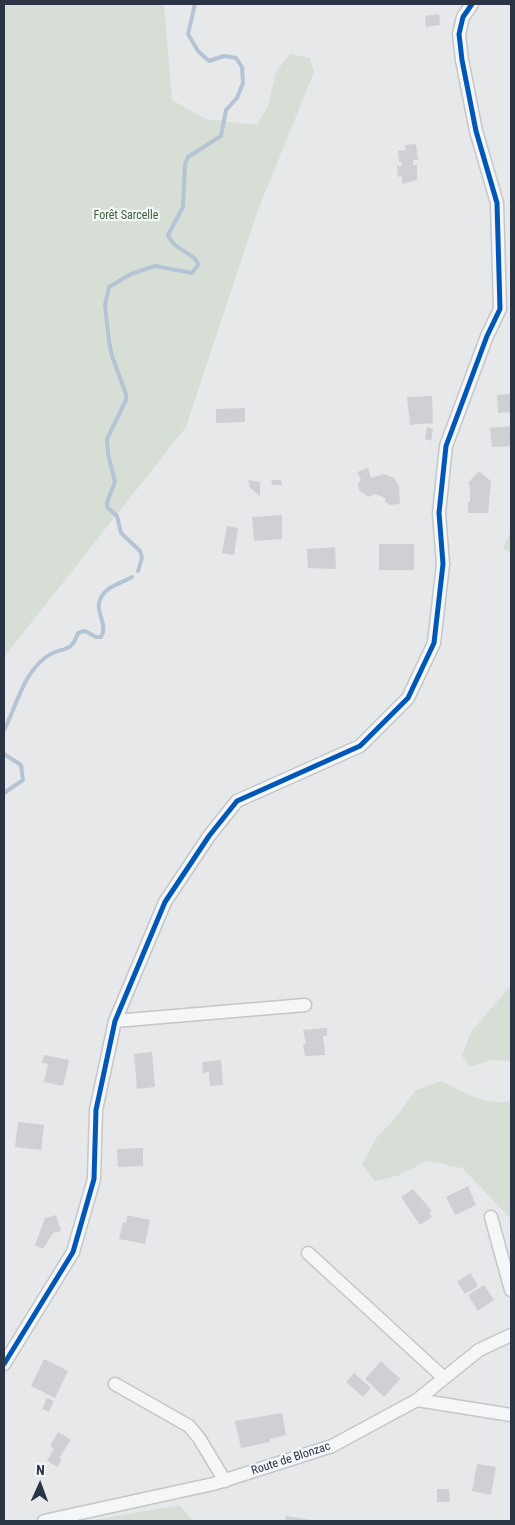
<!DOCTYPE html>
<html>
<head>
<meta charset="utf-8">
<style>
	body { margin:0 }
	#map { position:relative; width:515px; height:1525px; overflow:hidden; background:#e6e8ea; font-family:"Roboto Condensed",sans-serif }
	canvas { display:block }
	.frame { position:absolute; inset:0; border:5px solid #2b3445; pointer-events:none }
	.north { position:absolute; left:15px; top:1460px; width:50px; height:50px; -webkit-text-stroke:4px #f4f6f9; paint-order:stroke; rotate:2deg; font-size:14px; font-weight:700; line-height:20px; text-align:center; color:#2b3445 }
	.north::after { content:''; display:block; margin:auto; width:18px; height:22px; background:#2b3445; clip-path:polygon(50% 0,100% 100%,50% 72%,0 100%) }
</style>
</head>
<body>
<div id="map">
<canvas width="515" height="1525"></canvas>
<div class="frame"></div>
<div class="north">N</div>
</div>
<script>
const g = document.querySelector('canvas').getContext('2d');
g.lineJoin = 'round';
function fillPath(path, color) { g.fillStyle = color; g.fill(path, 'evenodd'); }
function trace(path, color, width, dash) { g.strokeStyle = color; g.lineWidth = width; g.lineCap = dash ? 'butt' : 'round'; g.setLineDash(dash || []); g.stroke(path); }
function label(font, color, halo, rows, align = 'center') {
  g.font = font + ' "Roboto Condensed",sans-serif'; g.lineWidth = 4.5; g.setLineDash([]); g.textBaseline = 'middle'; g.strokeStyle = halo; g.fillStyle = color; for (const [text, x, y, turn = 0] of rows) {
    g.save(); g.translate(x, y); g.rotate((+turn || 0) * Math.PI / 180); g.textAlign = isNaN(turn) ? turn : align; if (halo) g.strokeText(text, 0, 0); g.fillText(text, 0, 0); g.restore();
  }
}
const green = new Path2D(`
	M4,4H164L172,100L206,119L257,125L268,106L276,72L290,54L310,58L314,72L258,210L186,427L4,657Z
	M511,532V554L503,547Z
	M511,985V1061L492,1060L470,1067L462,1056L471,1032Z
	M442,1081C463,1092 487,1107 511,1101V1219L462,1168L427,1161L397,1176L375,1181L362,1164L377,1137L393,1121L416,1090Z
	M179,1505L193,1521H89Z`);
const stream = new Path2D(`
	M138,571L142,558L140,551L121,533L117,516L107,507V502L115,482L108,454L107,439L126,400V394L112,356L109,341L105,305L109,287L131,274L155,266L192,273L198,265C197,254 173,250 168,235L183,207L185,164L188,157L221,136L226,110L237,98L243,83L242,67L236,58L224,56L209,61L198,51L188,34L195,4
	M4,730C17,705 23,674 46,657C62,645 70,656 78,633L85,631L96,637H101C110,622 89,609 105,592C111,585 124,582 132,577
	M4,754L21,765L23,780L4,793`);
const building = new Path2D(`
	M439,14L440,25L426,27L425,16Z
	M416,144L418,160H413V165H417V180L402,184V176L398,177L397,166H402L401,162H399L398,151L406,150L405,145Z
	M507,394H511V412L498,413L497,395Z
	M432,396L433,423L410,425L407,397Z
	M245,408V422L216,423V409Z
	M511,426V446L492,447L490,428Z
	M427,427L433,429L431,441L425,439Z
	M368,468L371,478L384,474L394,478L399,486L400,504L390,505L385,502V498L376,494L368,497L359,490L358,484L361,479L357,472Z
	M479,471L491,481L488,513H468V502H470V485L468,483Z
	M248,480L260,482V496L250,488Z
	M271,480H281L282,485H273Z
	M282,515V539L254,541L252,517Z
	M227,526L238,528L234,555L222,553Z
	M379,544H414V570H379Z
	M335,547L336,569L308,568L307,549Z
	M327,1028V1036H323L325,1055L305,1056L303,1044H306L303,1030Z
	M152,1052L155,1087L137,1089L134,1054Z
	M44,1055L69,1060L63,1086L44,1082L48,1064L42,1063Z
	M221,1060L223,1085L210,1086L209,1072L203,1073L202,1062Z
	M18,1122L44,1125L41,1150L15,1147Z
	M143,1148V1166L118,1167L117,1149Z
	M468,1186L476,1205L455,1215L446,1197Z
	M413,1189L432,1211L429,1213L432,1217L420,1225L401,1197Z
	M56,1215L61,1231L53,1233L43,1249L35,1245L45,1218Z
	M127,1215L150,1220L145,1244L119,1239L123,1222L126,1223Z
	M470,1273L478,1286L465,1294L457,1282Z
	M484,1285L494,1300L478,1311L468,1295Z
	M44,1359L68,1371L55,1398L31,1386Z
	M381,1361L400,1379L384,1397L365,1379Z
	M354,1373L371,1388L363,1397L346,1382Z
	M47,1398L54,1401L49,1412L42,1409Z
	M282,1413L286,1435L270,1439V1442L241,1448L235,1421Z
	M58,1432L71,1440L59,1458L62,1459L58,1467L47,1461L54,1449L50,1446Z
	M477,1464L496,1467L491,1495L472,1491Z
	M437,1489H449L450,1502H437Z
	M286,1516L311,1520V1521H285Z`);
const minor = new Path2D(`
	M115,1021L305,1005
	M491,1217L511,1290
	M308,1253L444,1378
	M4,1364L73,1252L94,1179L96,1110L115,1021L165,902L209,836L237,801L360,746L408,698L434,643L443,564L439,513L446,446L487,336L500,309L497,203L476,131L462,60L459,34L463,17L472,4
	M115,1384L189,1426L199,1438L225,1481
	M417,1400L511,1415
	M44,1521L213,1484L332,1446L417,1400L479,1350L511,1335`);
const cycleway = new Path2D(`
	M4,1364L73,1252L94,1179L96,1110L115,1021L165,902L209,836L237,801L360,746L408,698L434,643L443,564L439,513L446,446L487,336L500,309L497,203L476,131L462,60L459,34L463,17L472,4`);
const parkNames = [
	["Forêt Sarcelle",126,216]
];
const streetNames = [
	["Route de Blonzac",291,1459,-18]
];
fillPath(green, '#d6ded6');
trace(stream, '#b4c4d5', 4);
fillPath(building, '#ced0d3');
trace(minor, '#c4c6c8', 15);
trace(minor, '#f5f6f7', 12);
trace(cycleway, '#0057b8', 5);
label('12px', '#3f6138', '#f4f6f9', parkNames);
label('12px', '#2b3445', '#f4f6f9', streetNames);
</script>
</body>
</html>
